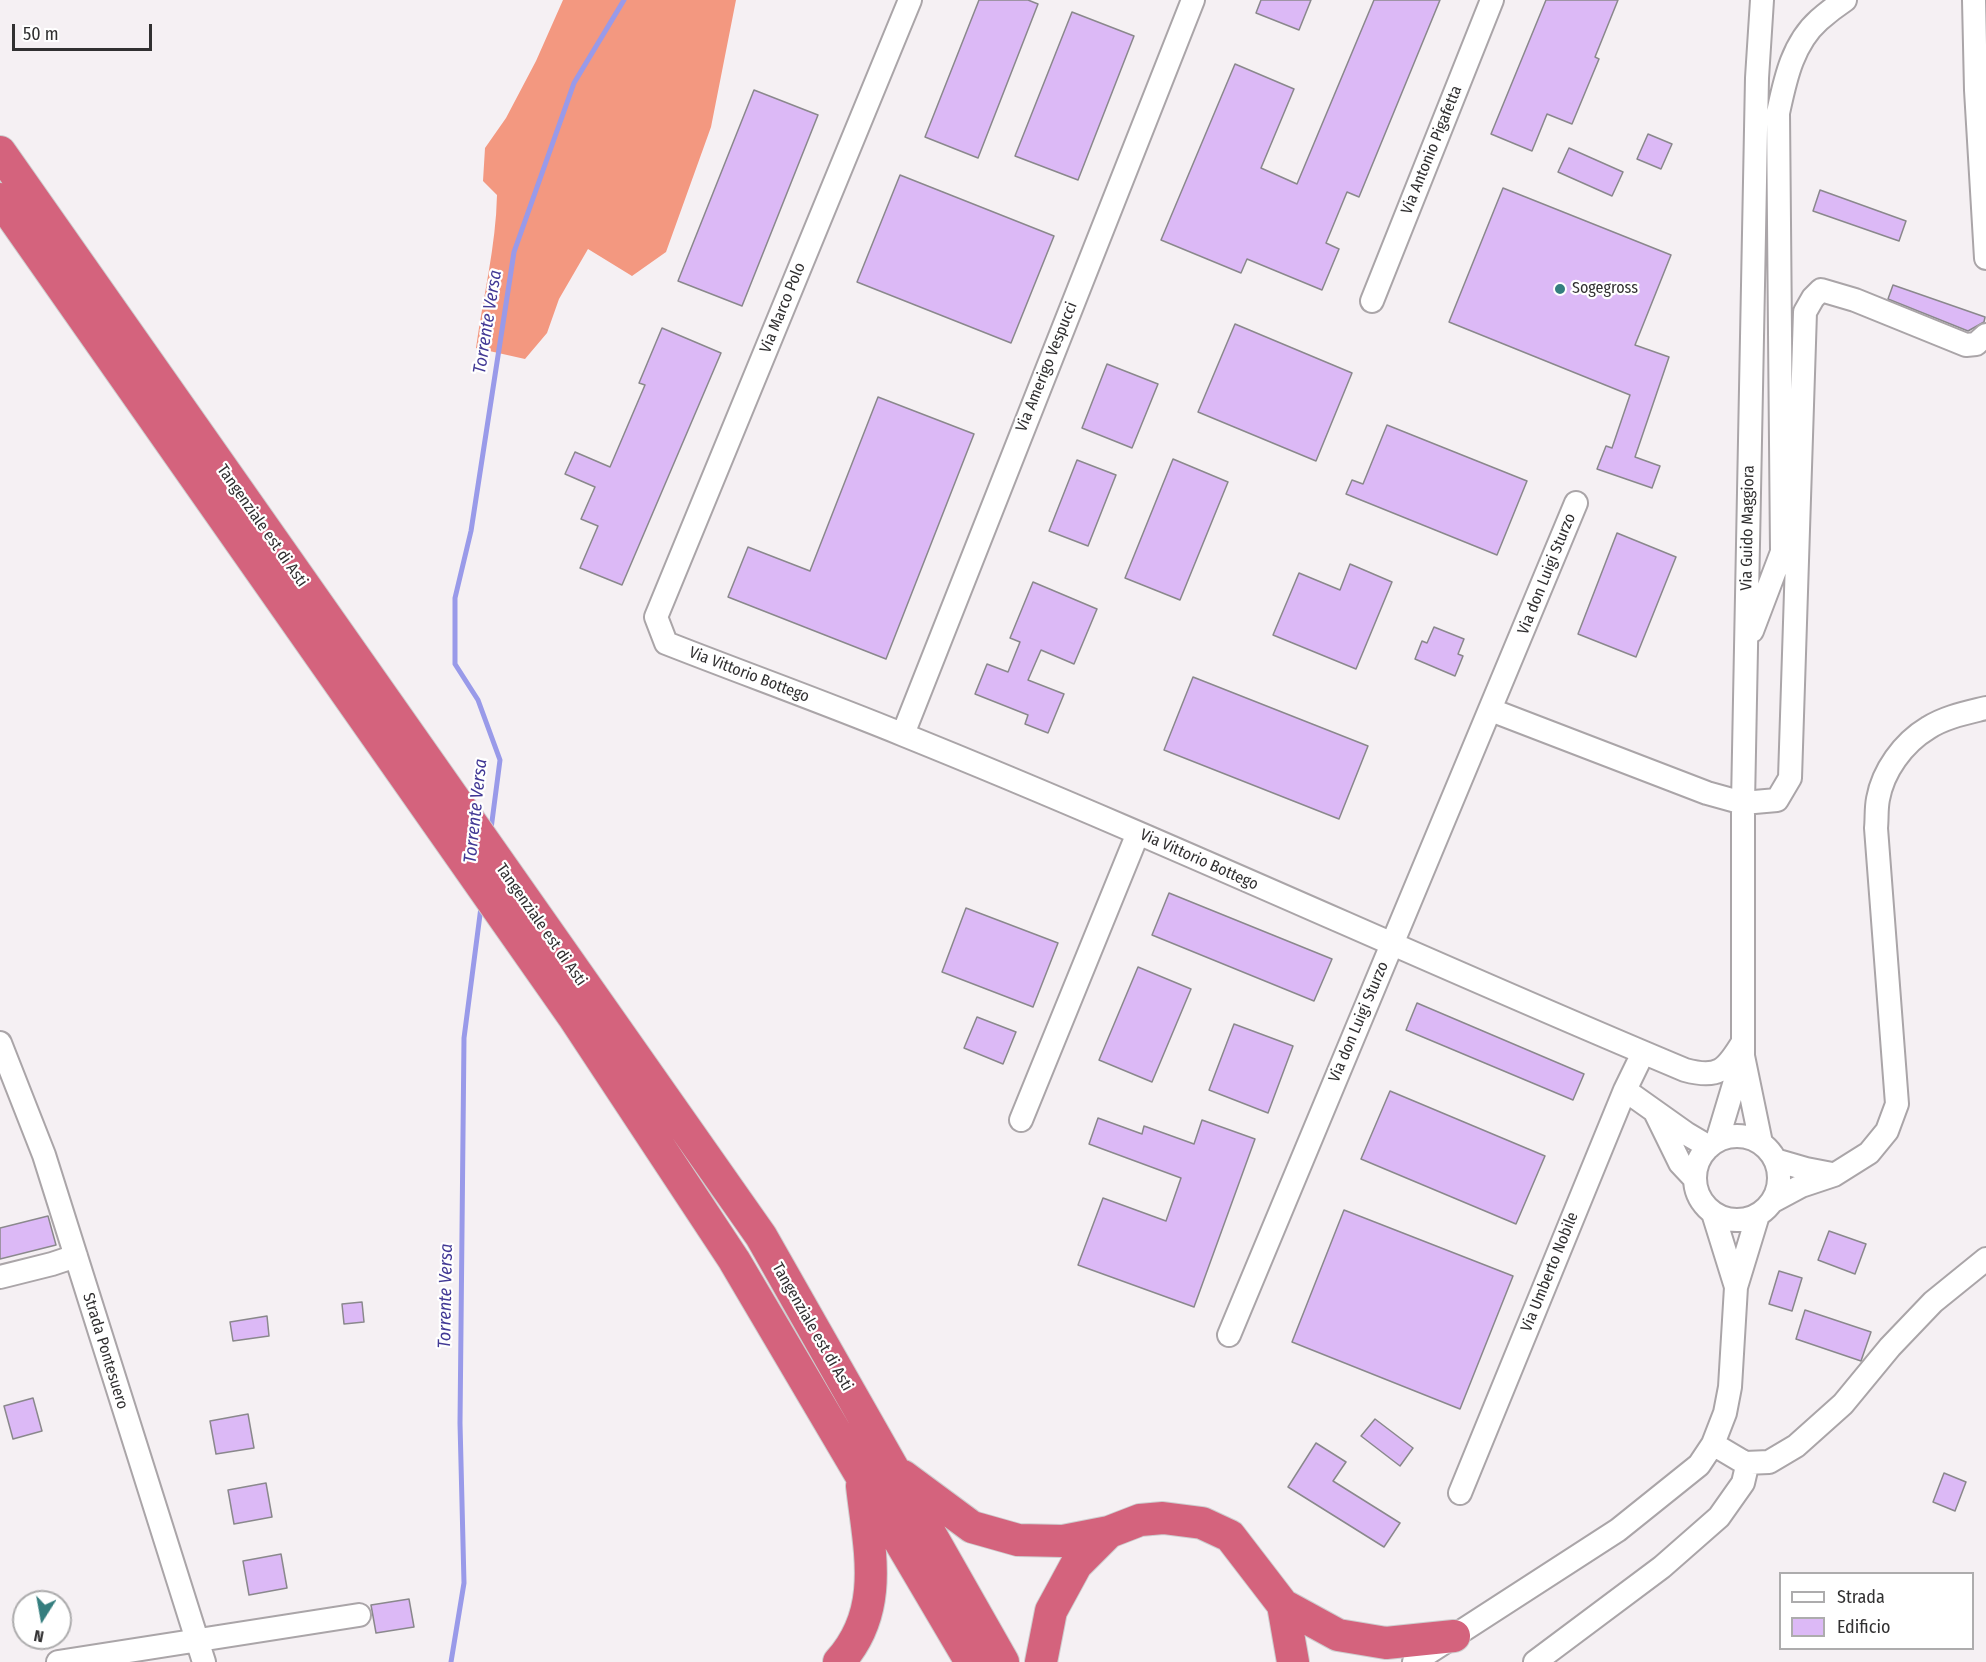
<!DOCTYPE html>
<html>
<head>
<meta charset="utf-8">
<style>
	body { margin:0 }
	#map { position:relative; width:1986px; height:1662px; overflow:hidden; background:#f5f0f3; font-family:"Fira Sans Condensed",sans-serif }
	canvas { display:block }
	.legend { position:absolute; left:1779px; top:1572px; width:195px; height:78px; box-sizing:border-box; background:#fff; border:2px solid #adacad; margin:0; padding:8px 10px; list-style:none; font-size:18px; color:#313031 }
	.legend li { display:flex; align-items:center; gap:12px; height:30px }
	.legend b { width:30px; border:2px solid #adacad }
	.north { position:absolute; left:12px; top:1590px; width:60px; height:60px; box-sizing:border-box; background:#fff; border:2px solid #adacad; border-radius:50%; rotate:191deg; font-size:16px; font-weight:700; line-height:24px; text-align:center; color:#313031 }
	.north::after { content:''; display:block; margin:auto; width:21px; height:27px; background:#357e7f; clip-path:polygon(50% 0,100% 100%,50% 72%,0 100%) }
	.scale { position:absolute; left:12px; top:24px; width:140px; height:27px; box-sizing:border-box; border:3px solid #313031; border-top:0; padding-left:8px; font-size:18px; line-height:21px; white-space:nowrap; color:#313031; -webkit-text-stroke:4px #fff; paint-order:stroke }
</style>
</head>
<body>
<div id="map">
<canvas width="1986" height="1662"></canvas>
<ul class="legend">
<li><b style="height:8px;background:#fff"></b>Strada</li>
<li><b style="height:16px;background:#dcb9f6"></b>Edificio</li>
</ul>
<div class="north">N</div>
<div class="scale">50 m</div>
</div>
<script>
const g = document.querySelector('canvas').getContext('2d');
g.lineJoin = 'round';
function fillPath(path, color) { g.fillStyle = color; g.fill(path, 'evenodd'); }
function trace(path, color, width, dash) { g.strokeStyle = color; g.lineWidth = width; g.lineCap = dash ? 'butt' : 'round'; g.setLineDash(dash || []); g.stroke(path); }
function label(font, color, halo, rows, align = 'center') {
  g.font = font + ' "Fira Sans Condensed",sans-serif'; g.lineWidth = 4.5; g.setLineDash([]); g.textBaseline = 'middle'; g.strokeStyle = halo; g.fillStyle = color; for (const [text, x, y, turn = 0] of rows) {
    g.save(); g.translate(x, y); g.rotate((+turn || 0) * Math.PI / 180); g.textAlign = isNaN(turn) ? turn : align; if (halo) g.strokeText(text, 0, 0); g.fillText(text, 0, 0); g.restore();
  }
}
const forest = new Path2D(`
	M563,0H736L711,127L666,252L632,276L588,249L559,299L547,333L525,359L476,348C483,297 496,246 497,195L483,181L485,148L506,118L536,61Z`);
const stream = new Path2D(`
	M491,829L500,760L478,700L455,664V598L471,531L514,252L574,83L624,0
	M451,1662L464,1583L460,1423L464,1038L481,907`);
const building = new Path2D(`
	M979,0H1028L1038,4L978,158L925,137Z
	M1261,0H1311L1299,30L1256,13Z
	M1374,0H1440L1359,197L1347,192L1326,243L1339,249L1322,290L1247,259L1241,273L1161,240L1235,64L1294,89L1261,168L1297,184Z
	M1546,0H1618L1595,57L1599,59L1572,124L1547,114L1532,151L1491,134Z
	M1072,12L1134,36L1078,180L1015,156Z
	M754,90L818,115L742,306L678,281Z
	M1648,134L1672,144L1661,169L1637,159Z
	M1569,148L1623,172L1612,196L1558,172Z
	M900,175L1054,236L1011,343L857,282Z
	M1503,188L1671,255L1635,345L1669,357L1635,457L1660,466L1652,488L1597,469L1606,446L1612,448L1630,395L1449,322Z
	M1820,190L1906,221L1899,241L1813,211Z
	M1893,285L1985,317L1984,322L1968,331L1888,299Z
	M1235,324L1352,373L1316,461L1198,412Z
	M662,328L721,353L622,585L580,568L598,526L581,519L595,487L565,474L575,452L610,467L645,385L639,383Z
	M1107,364L1158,384L1132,448L1082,428Z
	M878,397L974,434L886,659L728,597L748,547L810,571Z
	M1387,425L1527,481L1497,555L1346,494L1352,480L1363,484Z
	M1173,459L1228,482L1180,600L1125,578Z
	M1077,460L1116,475L1088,546L1049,531Z
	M1617,533L1676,557L1636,657L1578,634Z
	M1350,564L1392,582L1356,669L1273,635L1299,573L1340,590Z
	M1033,582L1097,609L1074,664L1041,650L1028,680L1064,694L1048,733L1025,724L1028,715L975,694L987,664L1008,672L1020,642L1010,638Z
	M1434,627L1464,639L1458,654L1463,656L1455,676L1415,659L1422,641L1427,643Z
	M1193,677L1368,746L1339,819L1164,750Z
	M1169,893L1332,959L1314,1001L1152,935Z
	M966,908L1058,943L1033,1007L942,972Z
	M1138,967L1191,989L1152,1082L1099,1060Z
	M1417,1003L1584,1074L1573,1100L1406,1030Z
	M977,1017L1016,1032L1003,1064L964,1048Z
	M1234,1024L1293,1046L1268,1113L1209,1090Z
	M1390,1091L1545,1156L1516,1224L1361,1159Z
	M1098,1118L1142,1134L1144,1126L1194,1144L1202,1120L1255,1139L1194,1307L1078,1265L1103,1198L1166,1221L1181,1178L1089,1144Z
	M1344,1210L1513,1276L1460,1409L1292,1342Z
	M48,1216L56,1245L0,1259V1228Z
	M1829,1231L1866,1244L1855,1274L1818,1260Z
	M1779,1271L1802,1278L1792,1311L1769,1304Z
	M362,1302L364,1322L344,1324L342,1304Z
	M1805,1310L1871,1332L1861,1361L1796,1339Z
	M267,1316L269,1336L233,1341L230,1322Z
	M33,1398L42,1431L13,1439L4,1406Z
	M248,1414L254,1448L216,1454L210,1421Z
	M1375,1419L1413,1448L1400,1466L1361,1436Z
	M1316,1443L1346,1462L1333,1481L1400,1523L1384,1547L1288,1487Z
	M1944,1473L1966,1482L1955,1511L1933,1502Z
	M266,1483L272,1517L234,1524L228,1490Z
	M281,1554L287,1588L249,1595L243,1561Z
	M409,1599L414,1627L376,1633L371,1605Z`);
const minor = new Path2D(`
	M910,0L656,617L666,643C745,674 826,703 904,735C1167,841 1424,961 1685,1070C1719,1079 1726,1070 1743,1042
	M1974,0L1976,90L1986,258
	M1372,301L1492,0
	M1752,631L1782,552L1778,113C1785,81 1792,44 1819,20C1827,13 1836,6 1845,0
	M1491,710L1707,793L1743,803L1777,800L1790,778L1805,312L1813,298L1821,290L1855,300L1966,345L1976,344L1986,335
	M903,734L1193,0
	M0,1043L44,1155L204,1662
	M1625,1090L1687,1134L1709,1147
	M1656,1114L1680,1163L1695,1179
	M1021,1120L1138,833
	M1695 1178a42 42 0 1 1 84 0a42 42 0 1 1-84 0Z
	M1717,1141L1742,1058
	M1761,1143L1743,1056V803L1757,78L1762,0
	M1775,1160L1806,1169L1832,1174
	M1773,1201L1801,1186L1834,1175L1869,1153L1887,1131L1897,1104L1876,828C1877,819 1876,809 1878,799C1883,771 1903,743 1928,728C1945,717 1966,713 1986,708
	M1713,1213L1736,1287
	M0,1277L52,1264L76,1256
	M1229,1335L1576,503
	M1713,1444L1745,1463L1769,1462L1796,1446L1843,1404L1890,1347L1933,1302L1986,1259
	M1460,1493L1625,1090L1643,1053
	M58,1662L359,1615
	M1414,1662L1618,1530L1699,1465L1713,1444L1725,1413L1730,1387L1736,1287L1758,1215
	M1535,1662L1662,1567L1719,1517L1743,1483L1747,1466L1745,1463`);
const highway = new Path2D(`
	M0,152L761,1236L1003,1662
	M0,199L573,1016L734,1260L971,1662
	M903,1476L972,1527L1018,1540L1063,1541L1109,1532L1140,1520L1163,1518L1202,1523L1230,1536L1283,1605L1338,1635L1386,1643L1454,1636
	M1283,1605L1293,1662
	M839,1662C886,1610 869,1549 862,1486
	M1041,1662L1051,1611L1076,1565L1109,1532`);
const markers = [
	[1560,289,6,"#357e7f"]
];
const streetNames = [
	["Via Antonio Pigafetta",1432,150,-68],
	["Via Marco Polo",783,308,-68],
	["Via Amerigo Vespucci",1047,367,-68],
	["Tangenziale est di Asti",262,526,55],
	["Via Guido Maggiora",1748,528,-89],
	["Via don Luigi Sturzo",1547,574,-68],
	["Via Vittorio Bottego",749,675,21],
	["Via Vittorio Bottego",1199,860,24],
	["Tangenziale est di Asti",541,925,55],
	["Via don Luigi Sturzo",1359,1022,-67],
	["Via Umberto Nobile",1550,1272,-68],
	["Tangenziale est di Asti",812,1327,60],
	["Strada Pontesuero",105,1351,73]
];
const poiNames = [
	["Sogegross",1572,289]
];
const waterNames = [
	["Torrente Versa",488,322,-81],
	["Torrente Versa",476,811,-84],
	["Torrente Versa",446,1296,-89]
];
fillPath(forest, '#f39880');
trace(stream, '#999ae9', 5);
fillPath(building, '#dcb9f6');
trace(building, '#8a888c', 1.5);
trace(minor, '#aaa5a8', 26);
trace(highway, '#cecdce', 34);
trace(minor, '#fff', 22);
trace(highway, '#d4637d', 32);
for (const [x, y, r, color] of markers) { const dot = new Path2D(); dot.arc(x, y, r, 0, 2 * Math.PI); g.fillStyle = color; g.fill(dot); trace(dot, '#fff', 2); }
label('16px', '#313031', '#fff', streetNames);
label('16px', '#313031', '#fff', poiNames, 'left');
label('italic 18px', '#423995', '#fff', waterNames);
</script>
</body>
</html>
